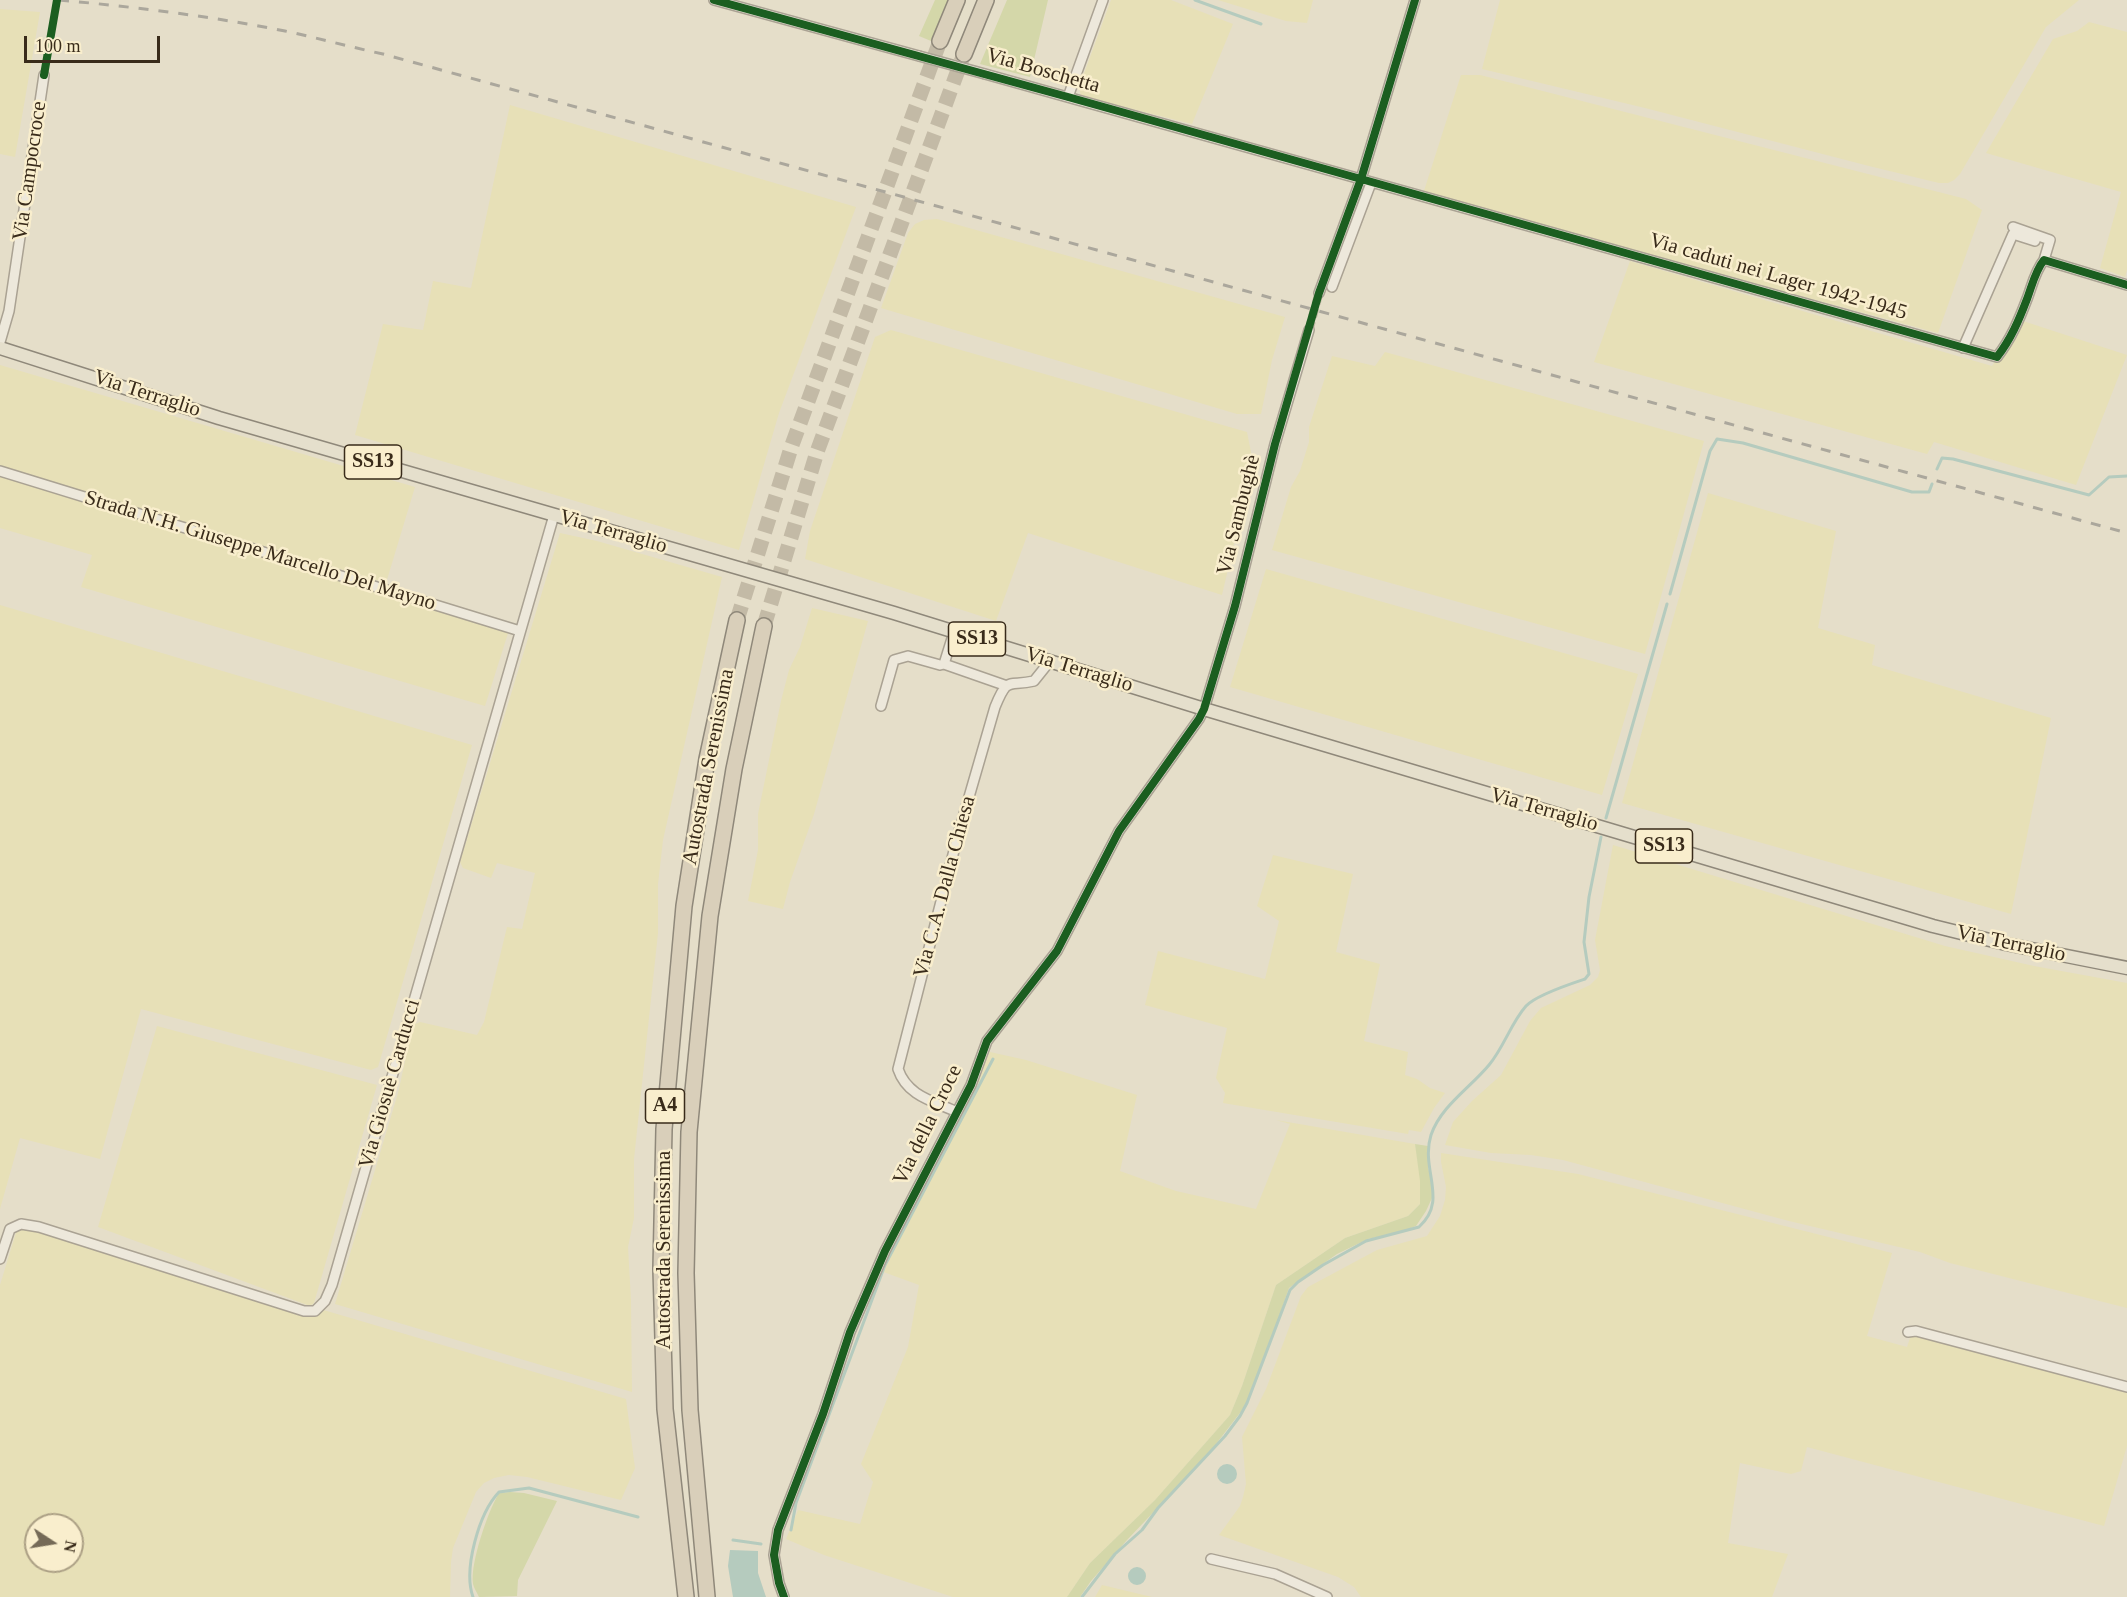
<!DOCTYPE html>
<html>
<head>
<meta charset="utf-8">
<style>
	body { margin:0 }
	#map { position:relative; width:2127px; height:1597px; overflow:hidden; background:#e5dec9; font-family:Georgia,serif }
	canvas { display:block }
	.north { position:absolute; left:24px; top:1513px; width:60px; height:60px; box-sizing:border-box; background:#f9eecd; border:2px solid #aca085; border-radius:50%; rotate:102deg; font-size:16px; font-weight:700; line-height:24px; text-align:center; color:#392b1a }
	.north::after { content:''; display:block; margin:auto; width:21px; height:27px; background:#756a57; clip-path:polygon(50% 0,100% 100%,50% 72%,0 100%) }
	.scale { position:absolute; left:24px; top:36px; width:136px; height:27px; box-sizing:border-box; border:3px solid #392b1a; border-top:0; padding-left:8px; font-size:18px; line-height:21px; white-space:nowrap; color:#392b1a; -webkit-text-stroke:4px #f9eecd; paint-order:stroke }
</style>
</head>
<body>
<div id="map">
<canvas width="2127" height="1597"></canvas>
<div class="north">N</div>
<div class="scale">100 m</div>
</div>
<script>
const g = document.querySelector('canvas').getContext('2d');
g.lineJoin = 'round';
function fillPath(path, color) { g.fillStyle = color; g.fill(path, 'evenodd'); }
function trace(path, color, width, dash) { g.strokeStyle = color; g.lineWidth = width; g.lineCap = dash ? 'butt' : 'round'; g.setLineDash(dash || []); g.stroke(path); }
function label(font, color, halo, rows, align = 'center') {
  g.font = font + ' Georgia,serif'; g.lineWidth = 5; g.setLineDash([]); g.textBaseline = 'middle'; g.strokeStyle = halo; g.fillStyle = color; for (const [text, x, y, turn = 0] of rows) {
    g.save(); g.translate(x, y); g.rotate((+turn || 0) * Math.PI / 180); g.textAlign = isNaN(turn) ? turn : align; if (halo) g.strokeText(text, 0, 0); g.fillText(text, 0, 0); g.restore();
  }
}
const farmland = new Path2D(`
	M1111,0H1171L1233,24L1192,124L1081,96L1079,87Z
	M1218,0H1313L1307,23L1286,21Z
	M1500,0H2079L2046,27L1960,174L1954,180L1948,183H1939L1869,166L1645,108L1482,69Z
	M0,9L40,12L15,157L0,154Z
	M2089,22L2127,32V270L2125,277L2100,268L2121,192L1986,153L2053,39L2077,31Z
	M1461,75H1480L1966,199L1982,210L1938,333L1423,194Z
	M510,105L856,207L779,413L739,550L355,435L383,324L423,330L433,281L471,288Z
	M937,219L1285,317L1272,360L1261,414H1237L881,308L908,233L915,224L924,220Z
	M1630,261L1992,366L2023,321L2127,355L2076,485L1934,442L1927,454L1594,362Z
	M891,330L1247,432L1253,462L1222,595L1028,533L996,621L805,559L810,531L875,337Z
	M1385,352L1704,441L1645,654L1272,550L1291,487L1300,471L1309,442V427L1332,356L1375,366Z
	M0,365L415,487L386,583L0,466Z
	M0,475L509,630L485,706L81,587L92,555L0,528Z
	M1708,493L1836,531L1818,628L1875,645L1872,665L2051,718L2011,914L1622,803Z
	M560,533L597,541L722,577L663,840L658,884V933L634,1159V1218L628,1247L631,1300L632,1392L335,1304L398,1093L413,1025L420,1022L477,1035L484,1022L507,927L522,929L535,873L497,863L491,878L463,868L460,862Z
	M1266,569L1638,674L1602,795L1230,687Z
	M0,605L472,745L378,1067L371,1070L141,1009L100,1159L20,1138L0,1209Z
	M812,608L868,621L814,814L790,882L783,909L748,901L758,850V814L781,701L789,670L800,647Z
	M1613,845L1945,946L2034,966L2127,983V1308L1950,1263L1920,1252L1789,1221L1563,1160L1531,1155L1491,1153L1445,1145L1453,1122L1472,1101L1501,1075L1530,1021L1541,1008L1590,985L1598,977L1600,970L1595,940Z
	M1273,855L1353,874L1336,952L1380,964L1364,1041L1408,1052L1405,1075L1417,1079L1430,1088L1445,1093L1434,1108L1421,1132L1409,1130L1408,1134L1223,1103L1225,1093L1216,1078L1227,1028L1145,1005L1158,951L1265,979L1279,921L1257,906Z
	M157,1026L377,1085L314,1303L310,1306L98,1227Z
	M990,1052L1026,1060L1137,1095L1120,1171L1176,1191L1256,1209L1290,1124L1276,1120L1415,1144L1421,1181L1420,1204L1408,1216L1345,1238L1276,1285L1242,1386L1230,1415L1155,1500L1090,1563L1067,1597H953L824,1555L786,1539L798,1510L860,1524L873,1482L861,1464L908,1347L919,1285L878,1270Z
	M1441,1153L1578,1174L1892,1253L1867,1336L1907,1347L1911,1335L1918,1336L2127,1390V1446L2104,1526L1807,1447L1801,1471L1791,1474L1740,1463L1728,1543L1788,1554L1772,1597H1361L1354,1587L1338,1577L1219,1535L1240,1506L1243,1497L1246,1484L1242,1437L1266,1389L1301,1296L1308,1287L1377,1250L1427,1236L1440,1216L1445,1200L1446,1187L1441,1162Z
	M18,1226L315,1317L320,1309L626,1399L635,1468L621,1500L527,1477L509,1475L494,1478L484,1483L476,1492L453,1548L451,1562L450,1597H0V1285ZM36,1525H72V1561H36Z
	M1102,1585L1152,1597H1095Z`);
const green = new Path2D(`
	M935,0H948L931,41L919,36Z
	M1007,0H1048L1030,77L980,64Z
	M1415,1144L1428,1146V1168L1433,1185L1432,1198L1426,1211L1416,1226L1398,1233L1368,1239L1337,1254L1289,1288L1258,1377L1243,1409L1206,1457L1127,1540L1091,1581L1080,1597H1067L1090,1563L1155,1500L1230,1415L1242,1386L1276,1285L1345,1238L1408,1216L1420,1204V1181Z
	M510,1492L524,1493L557,1501L518,1580L517,1596L479,1597C477,1593 474,1588 473,1584C470,1563 488,1511 499,1493Z`);
const water = new Path2D(`
	M1217 1474a10 10 0 1 1 20 0a10 10 0 1 1-20 0Z
	M730,1550L758,1551V1573L766,1597H733L728,1566Z
	M1128 1576a9 9 0 1 1 18 0a9 9 0 1 1-18 0Z`);
const stream = new Path2D(`
	M1195,0L1261,24
	M1937,469L1942,458L1953,459L2089,495L2109,477L2127,476
	M1670,594L1710,451L1717,439L1743,443L1912,492H1929L1932,484
	M1606,818L1667,604
	M791,1530L796,1503L885,1265L993,1059
	M733,1540L761,1544
	M473,1597C463,1569 479,1513 499,1492L529,1488L638,1517
	M1082,1597L1115,1554L1142,1530L1158,1508L1225,1436L1240,1416L1247,1403L1290,1290L1298,1282L1323,1265L1366,1241L1419,1227C1449,1200 1420,1170 1431,1135C1441,1106 1470,1088 1489,1065C1504,1047 1511,1023 1526,1006C1536,995 1570,984 1585,979L1589,974L1584,942L1589,897L1601,837`);
const minorTunnel = new Path2D(`
	M1309,330L1319,293`);
const highwayTunnel = new Path2D(`
	M737,620L792,445L940,41
	M764,626L817,452L964,54`);
const minor = new Path2D(`
	M714,0L919,56
	M985,74L1997,357C2011,339 2019,320 2027,299C2032,286 2035,271 2044,260L2127,285
	M1068,97L1103,0
	M2013,227L2050,240L2044,260
	M1332,287L1371,183
	M1319,293L1361,179L1415,0
	M0,342L9,311L44,75
	M1963,348L2013,234L2035,241
	M0,471L520,631
	M944,664L954,632
	M881,706L894,660L908,656L940,665L944,664L1007,686
	M957,1112C933,1101 907,1096 898,1069L958,835L995,707C1008,675 1008,687 1034,681L1050,661
	M0,1259L10,1229L21,1224L39,1227L304,1311H315L325,1301L332,1285L554,515
	M1908,1332L1916,1331L2127,1387
	M1211,1559L1275,1574L1327,1597
	M784,1597L779,1583L774,1555L778,1530L823,1414L850,1332L885,1251L971,1085L987,1041L1057,951L1119,831L1199,719L1204,709L1235,606L1275,444L1309,330`);
const major = new Path2D(`
	M0,348L219,418L894,613L1204,709L1933,926L2006,944L2127,968`);
const highway = new Path2D(`
	M940,41L957,0
	M964,54L986,0
	M686,1597L665,1409L661,1269L664,1129L684,906L707,759L737,620
	M707,1597L690,1410L686,1273L689,1132L710,916L734,769L764,626`);
const rail = new Path2D(`
	M59,0C135,7 210,16 285,31C318,38 350,47 383,54L2127,533`);
const minorBridge = new Path2D(`
	M919,56L985,74`);
const cycleway = new Path2D(`
	M714,0L1068,97L1997,357C2011,339 2019,320 2027,299C2032,286 2035,271 2044,260L2127,285
	M44,75L57,0
	M784,1597L779,1583L774,1555L778,1530L823,1414L850,1332L885,1251L971,1085L987,1041L1057,951L1119,831L1199,719L1204,709L1235,606L1275,444L1319,293L1361,179L1415,0`);
const shields = [
	[373,462,57],
	[977,639,57],
	[1664,846,57],
	[665,1106,39]
];
const shieldNames = [
	["SS13",373,462],
	["SS13",977,639],
	["SS13",1664,846],
	["A4",665,1106]
];
const streetNames = [
	["Via Boschetta",1043,71,16],
	["Via Campocroce",30,171,-82],
	["Via caduti nei Lager 1942-1945",1778,277,16],
	["Via Terraglio",147,394,18],
	["Via Sambughè",1239,515,-76],
	["Via Terraglio",613,532,16],
	["Strada N.H. Giuseppe Marcello Del Mayno",260,551,17],
	["Via Terraglio",1079,670,17],
	["Autostrada Serenissima",709,767,-79],
	["Via Terraglio",1544,810,16],
	["Via C.A. Dalla Chiesa",945,887,-75],
	["Via Terraglio",2011,944,12],
	["Via Giosuè Carducci",390,1084,-74],
	["Via della Croce",928,1125,-64],
	["Autostrada Serenissima",664,1250,-90]
];
fillPath(farmland, '#e7e0b7');
fillPath(green, '#d4d7a9');
fillPath(water, '#b5cbbe');
trace(stream, '#b5cbbe', 3);
trace(minorTunnel, '#c3baa6', 9, [9, 4.5]);
trace(highwayTunnel, '#c3baa6', 15, [15, 8]);
trace(minor, '#aaa293', 12);
trace(major, '#8f887a', 15);
trace(highway, '#8f887a', 18);
trace(minor, '#ede8db', 9);
trace(major, '#e5dfcc', 12);
trace(highway, '#d9cfba', 15);
trace(rail, '#aba79c', 3, [10, 10]);
trace(minorBridge, '#aaa293', 12, []);
trace(minorBridge, '#ede8db', 9);
trace(cycleway, '#1b5e20', 8);
for (const [x, y, w] of shields) { const box = new Path2D(); box.roundRect(x - w / 2, y - 17, w, 34, 4.5); g.fillStyle = '#f9eecd'; g.fill(box); trace(box, '#392b1a', 1.5); }
label('bold 20px', '#392b1a', null, shieldNames);
label('21px', '#392b1a', '#f9eecd', streetNames);
</script>
</body>
</html>
